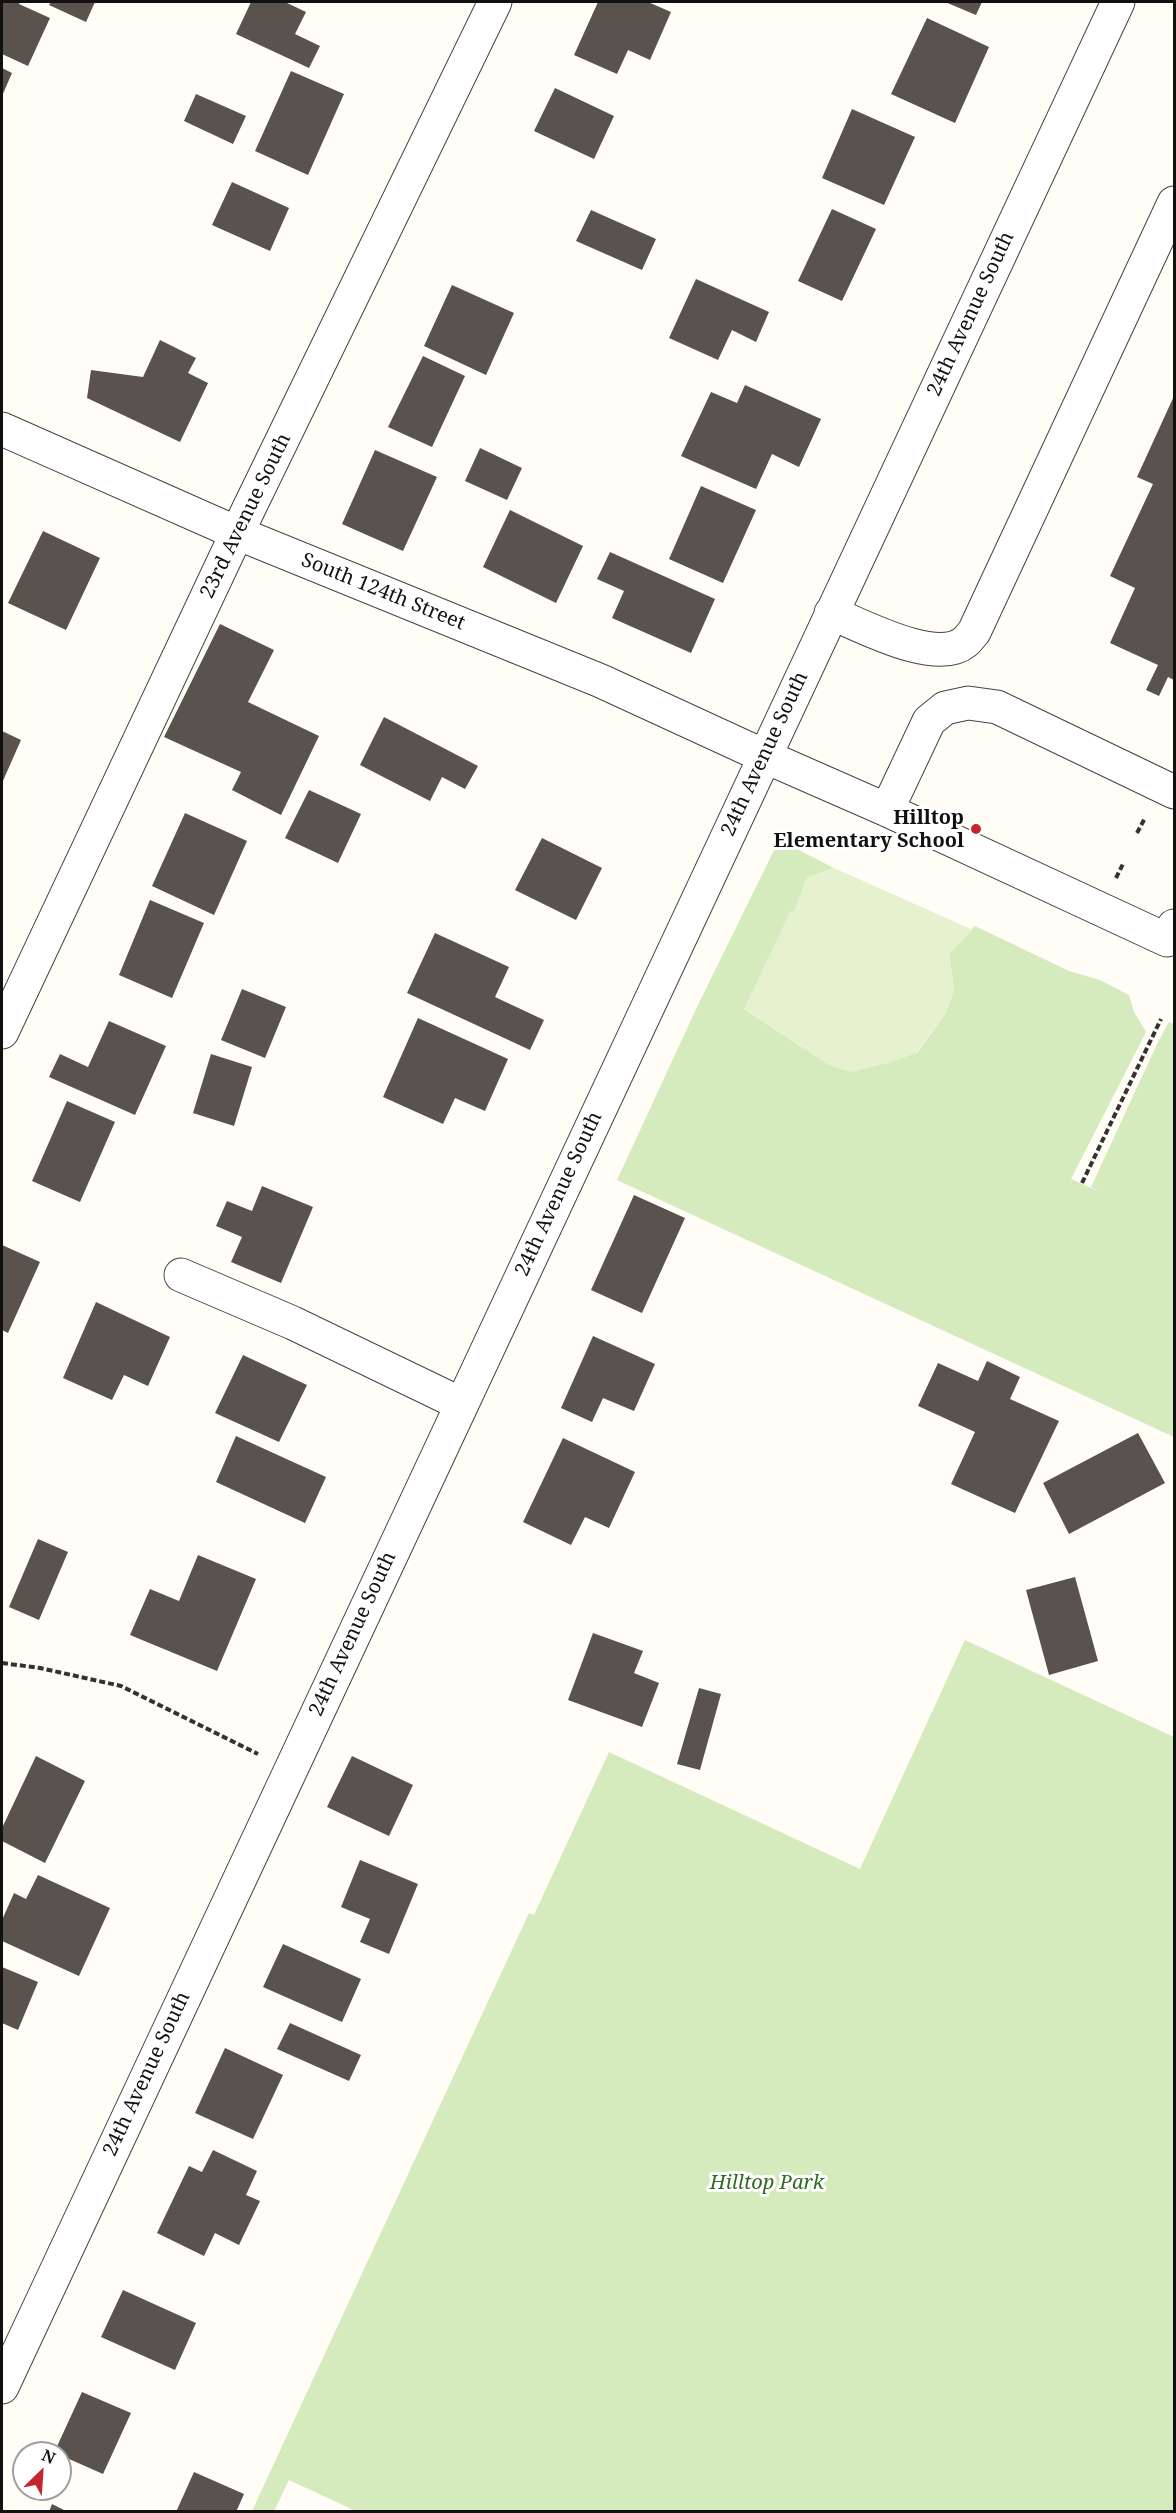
<!DOCTYPE html>
<html>
<head>
<meta charset="utf-8">
<style>
	body { margin:0 }
	#map { position:relative; width:1176px; height:2513px; overflow:hidden; background:#fffdf5; font-family:"Noto Serif",serif }
	canvas { display:block }
	.frame { position:absolute; inset:0; border:3px solid #111; pointer-events:none }
	.north { position:absolute; left:12px; top:2441px; width:60px; height:60px; box-sizing:border-box; background:#fff; border:2px solid #a0a0a0; border-radius:50%; rotate:25deg; font-size:16px; font-weight:700; line-height:24px; text-align:center; color:#111 }
	.north::after { content:''; display:block; margin:auto; width:21px; height:27px; background:#c4262e; clip-path:polygon(50% 0,100% 100%,50% 72%,0 100%) }
</style>
</head>
<body>
<div id="map">
<canvas width="1176" height="2513"></canvas>
<div class="frame"></div>
<div class="north">N</div>
</div>
<script>
const g = document.querySelector('canvas').getContext('2d');
g.lineJoin = 'round';
function fillPath(path, color) { g.fillStyle = color; g.fill(path, 'evenodd'); }
function trace(path, color, width, dash) { g.strokeStyle = color; g.lineWidth = width; g.lineCap = dash ? 'butt' : 'round'; g.setLineDash(dash || []); g.stroke(path); }
function label(font, color, halo, rows, align = 'center') {
  g.font = font + ' "Noto Serif",serif'; g.lineWidth = 6; g.setLineDash([]); g.textBaseline = 'middle'; g.strokeStyle = halo; g.fillStyle = color; for (const [text, x, y, turn = 0] of rows) {
    g.save(); g.translate(x, y); g.rotate((+turn || 0) * Math.PI / 180); g.textAlign = isNaN(turn) ? turn : align; if (halo) g.strokeText(text, 0, 0); g.fillText(text, 0, 0); g.restore();
  }
}
const green = new Path2D(`
	M779,840L834,868L807,878L795,910L744,1009L831,1066L917,1053L946,1012L954,990L949,953L975,926L1069,971L1100,980L1129,995L1134,1012L1146,1032L1071,1179L1098,1191L1091,1187L1158,1042L1169,1022L1174,1024V1437L617,1180L697,1007Z
	M965,1640L1174,1737V2506L1172,2511L358,2512L289,2480L274,2511H252L529,1913L534,1915L609,1752L860,1869Z`);
const pitch = new Path2D(`
	M834,868L973,930L949,953L954,989L946,1012L916,1053L892,1062L851,1072L831,1066L744,1009L790,912L795,910L807,877Z`);
const building = new Path2D(`
	M2,2H20L19,4L50,18L28,66L2,54Z
	M51,2H95L86,22L49,5Z
	M251,2H285L306,12L295,34L320,46L309,68L236,34Z
	M598,2H648L671,12L650,60L628,50L617,74L574,55Z
	M945,2H982L976,15Z
	M927,18L989,47L955,123L891,94Z
	M2,68L12,73L2,96Z
	M291,71L344,94L308,175L255,151Z
	M555,88L614,116L594,159L534,131Z
	M196,94L246,116L233,144L184,121Z
	M852,109L915,137L884,205L822,178Z
	M232,182L289,208L270,251L212,225Z
	M832,209L876,229L842,301L798,281Z
	M591,210L656,239L642,270L576,241Z
	M696,279L769,312L756,342L732,330L718,360L669,338Z
	M452,285L514,313L486,375L424,346Z
	M160,340L196,358L188,373L208,383L180,442L87,398L91,370L143,377Z
	M423,356L465,376L432,447L388,427Z
	M745,385L821,419L799,467L772,454L756,489L681,456L711,392L737,403Z
	M1174,396V680L1168,677L1159,696L1146,690L1158,665L1110,643L1135,588L1110,576L1153,484L1137,477Z
	M480,448L522,468L507,500L465,481Z
	M375,450L437,477L403,551L342,524Z
	M701,486L756,510L723,583L669,559Z
	M510,510L583,546L556,603L483,567Z
	M43,531L100,558L66,630L8,603Z
	M610,552L715,599L691,653L612,618L624,591L597,579Z
	M220,624L274,650L248,702L319,736L281,815L232,790L241,772L164,737Z
	M384,717L478,766L465,789L442,777L430,801L360,765Z
	M2,731L21,740L2,783Z
	M309,790L361,814L338,863L285,838Z
	M185,813L247,841L214,915L152,886Z
	M542,838L602,868L576,920L515,890Z
	M150,900L204,923L172,998L119,975Z
	M435,933L509,967L495,997L544,1020L530,1050L407,993Z
	M242,989L286,1007L265,1058L221,1040Z
	M418,1018L508,1059L485,1111L455,1098L443,1124L383,1097Z
	M109,1021L166,1046L135,1115L49,1077L60,1054L88,1067Z
	M211,1054L252,1067L234,1126L193,1113Z
	M67,1101L115,1122L80,1202L32,1181Z
	M262,1186L313,1207L281,1283L231,1262L242,1237L216,1226L227,1201L252,1211Z
	M634,1195L685,1218L642,1313L591,1290Z
	M2,1245L40,1262L8,1333L2,1330Z
	M96,1302L170,1337L148,1386L124,1375L112,1400L63,1378Z
	M593,1336L655,1364L634,1411L603,1398L592,1422L561,1408Z
	M243,1355L307,1385L279,1442L215,1413Z
	M987,1361L1020,1377L1010,1399L1059,1421L1015,1513L951,1484L975,1432L918,1406L938,1363L978,1381Z
	M1138,1433L1165,1483L1069,1534L1043,1483Z
	M236,1436L326,1477L305,1523L216,1482Z
	M563,1438L635,1472L609,1528L585,1517L571,1545L523,1522Z
	M38,1539L68,1552L39,1620L9,1607Z
	M198,1555L256,1579L217,1671L130,1635L150,1589L179,1601Z
	M1075,1577L1098,1661L1049,1675L1026,1590Z
	M593,1633L643,1651L634,1673L659,1683L642,1727L568,1700Z
	M699,1688L721,1694L700,1770L677,1764Z
	M36,1756L85,1781L45,1863L2,1841V1828Z
	M352,1756L413,1785L389,1836L327,1807Z
	M360,1860L418,1884L389,1954L360,1942L370,1919L341,1907Z
	M38,1875L110,1908L79,1976L2,1941V1920L14,1893L26,1899Z
	M283,1944L361,1979L342,2022L263,1987Z
	M2,1967L38,1982L18,2030L2,2023Z
	M290,2023L361,2055L349,2081L277,2049Z
	M225,2048L283,2075L253,2139L195,2113Z
	M213,2150L257,2171L246,2195L260,2201L239,2245L215,2233L204,2256L157,2233L189,2166L202,2172Z
	M123,2290L196,2323L175,2370L101,2337Z
	M82,2392L131,2413L103,2474L60,2455V2453H54Z
	M194,2472L244,2494L236,2512H176Z
	M52,2504L68,2512H49Z`);
const path = new Path2D(`
	M1137,833L1145,818
	M1116,878L1123,864
	M1082,1183L1161,1019
	M2,1663L40,1668L121,1686L258,1754`);
const minor = new Path2D(`
	M2,429L237,533L601,681L764,756L887,810L1167,940L1174,926
	M831,613C861,625 936,666 965,642C968,640 971,635 974,632L1174,203
	M887,810L929,721L945,708L968,703L997,707L1174,792
	M2,1032L237,533L495,2
	M181,1275L293,1323L461,1404
	M2,2387L1118,2`);
const markers = [
	[976,829,6,"#c4262e"]
];
const streetNames = [
	["24th Avenue South",971,314,-65],
	["23rd Avenue South",246,516,-64],
	["South 124th Street",383,592,22],
	["24th Avenue South",765,754,-65],
	["24th Avenue South",559,1194,-65],
	["24th Avenue South",353,1634,-65],
	["24th Avenue South",147,2074,-65]
];
const poiNames = [
	["Hilltop",964,818],
	["Elementary School",964,841]
];
const parkNames = [
	["Hilltop Park",767,2183]
];
fillPath(green, '#d5ebbd');
fillPath(pitch, '#e6f2cf');
fillPath(building, '#5a524d');
trace(minor, '#444', 35);
trace(path, '#333', 4, [6, 3]);
trace(minor, '#fff', 33);
for (const [x, y, r, color] of markers) { const dot = new Path2D(); dot.arc(x, y, r, 0, 2 * Math.PI); g.fillStyle = color; g.fill(dot); trace(dot, '#fff', 2); }
label('20px', '#111', '#fff', streetNames);
label('bold 20px', '#111', '#fff', poiNames, 'right');
label('italic 20px', '#2f6b1f', '#fff', parkNames);
</script>
</body>
</html>
